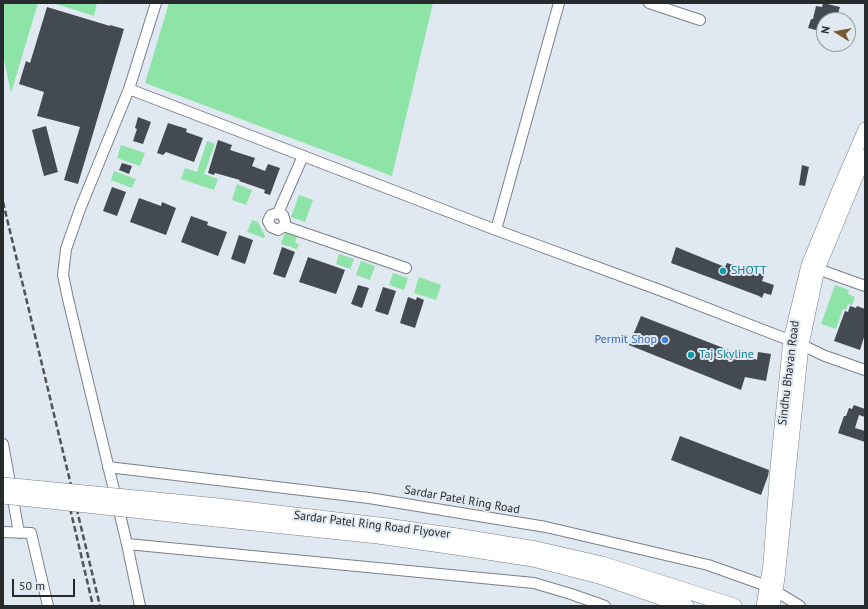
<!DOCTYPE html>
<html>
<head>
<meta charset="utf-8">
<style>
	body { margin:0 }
	#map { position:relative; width:868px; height:609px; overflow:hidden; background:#e0e8f1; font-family:"PT Sans",sans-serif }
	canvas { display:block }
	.frame { position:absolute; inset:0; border:4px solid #282b2e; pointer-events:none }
	.north { position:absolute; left:816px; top:12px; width:40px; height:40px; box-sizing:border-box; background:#e0e8f1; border:1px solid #969ca3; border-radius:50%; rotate:281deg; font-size:11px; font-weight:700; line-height:16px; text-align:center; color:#282b2e }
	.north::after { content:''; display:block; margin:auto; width:14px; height:18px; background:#795a2f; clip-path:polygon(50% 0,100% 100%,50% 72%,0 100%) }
	.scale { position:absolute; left:12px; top:579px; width:63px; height:18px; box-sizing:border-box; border:2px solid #282b2e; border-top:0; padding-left:5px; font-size:12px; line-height:14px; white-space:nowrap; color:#282b2e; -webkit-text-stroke:3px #e0e8f1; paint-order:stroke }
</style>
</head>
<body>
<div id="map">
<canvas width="868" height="609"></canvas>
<div class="frame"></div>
<div class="north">N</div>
<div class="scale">50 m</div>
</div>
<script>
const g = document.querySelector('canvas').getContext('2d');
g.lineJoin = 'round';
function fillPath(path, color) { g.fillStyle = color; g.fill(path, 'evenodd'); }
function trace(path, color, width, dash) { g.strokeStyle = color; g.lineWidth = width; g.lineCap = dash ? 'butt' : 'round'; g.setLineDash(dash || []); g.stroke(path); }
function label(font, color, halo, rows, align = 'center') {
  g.font = font + ' "PT Sans",sans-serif'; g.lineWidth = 4; g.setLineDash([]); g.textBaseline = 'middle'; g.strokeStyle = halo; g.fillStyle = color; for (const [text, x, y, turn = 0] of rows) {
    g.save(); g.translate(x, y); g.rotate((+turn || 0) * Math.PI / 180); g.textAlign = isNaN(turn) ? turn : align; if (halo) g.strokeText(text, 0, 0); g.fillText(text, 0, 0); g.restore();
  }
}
const green = new Path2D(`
	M3,3H38L11,93L3,55Z
	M53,3H97L94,16Z
	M169,3H433L392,176L145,83Z
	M207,141L215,144L204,174L218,179L214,190L181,179L185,168L197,172Z
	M121,145L145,153L140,166L117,158Z
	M114,171L136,179L132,188L111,180Z
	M237,184L252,190L246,205L232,200Z
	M299,195L313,200L305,222L291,217Z
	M252,220L258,222L265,236L264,238L247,232Z
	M285,232L297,236L295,243L299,244L297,249L281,244Z
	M339,254L354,259L350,269L336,264Z
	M361,261L375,266L370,280L356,275Z
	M393,273L408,278L404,290L389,285Z
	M419,277L441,285L436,300L414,293Z
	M835,285L849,290L848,294L855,297L852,305L848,304L846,310L843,309L836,329L821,324Z`);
const building = new Path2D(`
	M823,3L840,7L836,20H824V32L808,28L811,19H813L816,6L822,7Z
	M47,7L110,26V25L124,29L78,184L64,180L80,127L37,116L44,92L19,84L26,61L30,63Z
	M138,117L151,122L143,144L133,141L137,129L135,128Z
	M168,123L187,129L186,132L203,138L194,162L166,152L163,155L157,153Z
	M46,126L58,172L44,176L32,130Z
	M218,140L232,145L230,150L255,158L252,166L265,171L268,164L280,168L270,195L264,193L265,190L239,181L240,180L215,173L214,175L208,173Z
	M122,163L132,166L129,174L119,170Z
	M802,165L809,167L805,186L799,185Z
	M112,187L126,192L117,216L103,211Z
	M139,198L161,206L162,202L176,208L166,235L130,222Z
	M191,216L208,222L207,225L227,232L218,256L181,242Z
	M239,235L253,240L245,264L231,259Z
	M282,247L295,252L285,278L273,274Z
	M676,247L725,267L727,263L764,275L762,281L774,285L771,295L764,293L762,298L759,296L671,263Z
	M308,257L345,270L336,294L299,282Z
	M358,285L369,288L362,308L351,304Z
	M383,287L396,291L388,315L375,311Z
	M408,297L416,300L417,297L424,300L415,328L400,323Z
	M850,306L856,308L857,306L865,309V334L860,350L834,341L845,311L848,312Z
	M641,316L739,354L740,352L757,360L758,352L771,354L766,381L745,377L741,390L629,345Z
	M854,405L865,409V417L859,415L855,428L865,431V442L838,433L844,416H846L849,408L852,409Z
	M680,436L769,470L768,476L761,495L671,460Z`);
const minor = new Path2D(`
	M649,3L700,20
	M129,89L496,230L665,292L802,345L825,356L865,370
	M278,213L283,215L285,221L284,226L278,230L271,227L268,221L271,215L278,213L303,156
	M284,226L406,268
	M496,230L559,3
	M812,267L865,286
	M3,444L19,533
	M108,467L369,498L546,527L708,565L767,586L800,606
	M3,532L31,533L48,606
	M127,544L534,583L571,594L605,606
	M140,606L127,544L68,299L63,275L66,249L80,209L129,89L156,3`);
const major = new Path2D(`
	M763,606L770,564L777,467L790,340L808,265L840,187L865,129
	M773,606L778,578L802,345L818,269L865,156`);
const highway = new Path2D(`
	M218,506L379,525L457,536L536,549L602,564L734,606
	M216,519L378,536L455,547L533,559L599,576L686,606`);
const rail = new Path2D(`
	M3,202L100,606
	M66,491L93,606`);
const highwayBridge = new Path2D(`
	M3,485L218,506
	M3,496L216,519`);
const markers = [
	[723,271,4,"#0f9aa8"],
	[665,340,4,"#3f7fe0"],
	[691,355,4,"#0f9aa8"]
];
const cultureNames = [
	["SHOTT",731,271],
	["Taj Skyline",699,355]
];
const shopNames = [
	["Permit Shop",657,340]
];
const streetNames = [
	["Sindhu Bhavan Road",789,373,-83],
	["Sardar Patel Ring Road",462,500,10],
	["Sardar Patel Ring Road Flyover",372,525,7]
];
fillPath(green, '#8ee4a7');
fillPath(building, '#444a51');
trace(minor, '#798088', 12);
trace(major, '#798088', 14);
trace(highway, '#798088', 16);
trace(minor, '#fff', 10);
trace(major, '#fff', 13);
trace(highway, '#fff', 15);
trace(rail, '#505458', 2.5, [6, 3]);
trace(highwayBridge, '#798088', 16, []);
trace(highwayBridge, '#fff', 15);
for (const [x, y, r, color] of markers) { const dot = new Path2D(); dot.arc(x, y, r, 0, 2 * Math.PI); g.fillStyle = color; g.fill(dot); trace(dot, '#e0e8f1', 1.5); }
label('12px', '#0d838f', '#e0e8f1', cultureNames, 'left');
label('12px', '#366cbe', '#e0e8f1', shopNames, 'right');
label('12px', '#282b2e', '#e0e8f1', streetNames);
</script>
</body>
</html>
